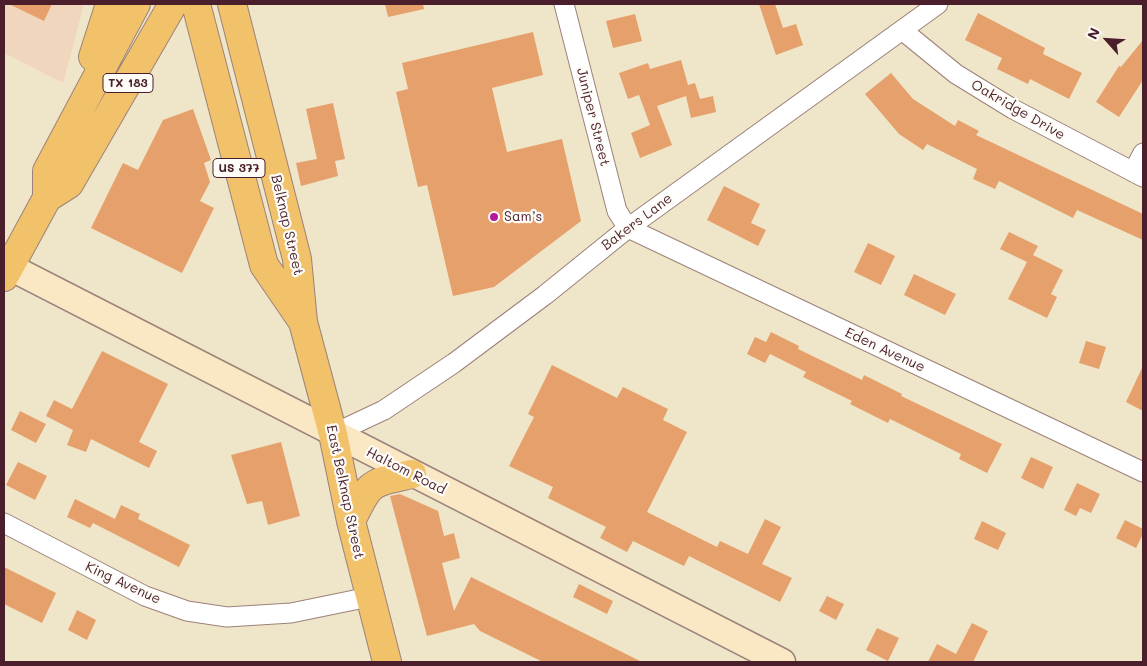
<!DOCTYPE html>
<html>
<head>
<meta charset="utf-8">
<style>
	body { margin:0 }
	#map { position:relative; width:1147px; height:666px; overflow:hidden; background:#efe5c8; font-family:Mali,sans-serif }
	canvas { display:block }
	.frame { position:absolute; inset:0; border:5px solid #4a1f2b; pointer-events:none }
	.north { position:absolute; left:1082px; top:15px; width:50px; height:50px; -webkit-text-stroke:4px #fdfcf7; paint-order:stroke; rotate:296deg; font-size:14px; font-weight:700; line-height:20px; text-align:center; color:#4a1f2b }
	.north::after { content:''; display:block; margin:auto; width:18px; height:22px; background:#4a1f2b; clip-path:polygon(50% 0,100% 100%,50% 72%,0 100%) }
</style>
</head>
<body>
<div id="map">
<canvas width="1147" height="666"></canvas>
<div class="frame"></div>
<div class="north">N</div>
</div>
<script>
const g = document.querySelector('canvas').getContext('2d');
g.lineJoin = 'round';
function fillPath(path, color) { g.fillStyle = color; g.fill(path, 'evenodd'); }
function trace(path, color, width, dash) { g.strokeStyle = color; g.lineWidth = width; g.lineCap = dash ? 'butt' : 'round'; g.setLineDash(dash || []); g.stroke(path); }
function label(font, color, halo, rows, align = 'center') {
  g.font = font + ' Mali,sans-serif'; g.lineWidth = 4.5; g.setLineDash([]); g.textBaseline = 'middle'; g.strokeStyle = halo; g.fillStyle = color; for (const [text, x, y, turn = 0] of rows) {
    g.save(); g.translate(x, y); g.rotate((+turn || 0) * Math.PI / 180); g.textAlign = isNaN(turn) ? turn : align; if (halo) g.strokeText(text, 0, 0); g.fillText(text, 0, 0); g.restore();
  }
}
const built = new Path2D(`
	M4,4H84L63,83L4,53Z`);
const building = new Path2D(`
	M9,4H52L44,21Z
	M385,4H423L424,9L388,17Z
	M759,4H775L783,28L796,24L803,45L776,55Z
	M978,13L1045,48L1043,54L1082,73L1069,99L1030,79L1028,84L997,69L1002,58L965,40Z
	M635,14L642,41L613,48L606,21Z
	M533,32L543,75L492,88L507,152L562,139L581,221L494,287L453,296L427,185L418,187L396,92L408,89L402,63Z
	M1143,40V80L1119,117L1096,102L1119,66L1121,67Z
	M681,60L688,85L695,83L700,99L713,96L716,112L691,118L686,96L657,106L672,145L640,158L631,133L650,125L639,95L628,99L619,73L648,63L650,69Z
	M891,73L913,99L955,126L958,120L979,131L976,135L1143,214V240L1077,210L1073,218L999,181L995,189L973,179L977,169L927,144L923,150L899,134L865,94Z
	M333,103L345,159L335,161L338,176L301,186L296,163L317,159L306,109Z
	M193,109L211,160L204,163L210,182L200,201L214,208L182,273L91,228L123,163L138,170L163,120Z
	M724,186L760,204L751,223L766,230L758,246L707,220Z
	M1009,232L1038,246L1033,255L1063,270L1051,294L1057,297L1047,318L1008,299L1027,262L1000,249Z
	M868,243L895,256L881,285L854,272Z
	M914,274L956,294L945,315L904,295Z
	M771,332L799,346L798,349L862,380L864,375L902,394L901,396L1002,444L987,473L959,459L961,454L890,419L888,423L850,404L852,401L803,377L806,372L770,354L765,363L747,354L755,337L766,342Z
	M1086,341L1106,347L1099,369L1079,363Z
	M102,351L168,384L139,442L157,451L149,468L91,439L86,452L67,445L73,430L46,416L54,400L72,409Z
	M552,365L617,398L623,387L668,409L663,420L687,432L647,512L717,547L720,541L748,554L765,519L781,527L762,564L792,578L780,602L689,556L684,566L633,541L627,552L600,538L606,527L548,498L553,487L509,466L534,417L528,414Z
	M1143,366V411L1126,402Z
	M20,411L46,424L36,443L11,430Z
	M281,442L300,516L268,525L262,501L247,504L231,455Z
	M1031,457L1053,467L1043,489L1021,478Z
	M18,462L47,476L35,500L6,485Z
	M1077,483L1100,494L1091,513L1080,508L1076,516L1064,510Z
	M400,494L438,511L444,536L454,533L460,558L442,563L454,611L471,577L642,662H543L480,631L474,624L427,636L390,496Z
	M75,499L115,519L121,505L140,514L138,519L190,545L179,567L93,523L90,528L67,517Z
	M1125,520L1143,529V534L1136,548L1116,538Z
	M982,521L1006,533L998,550L974,539Z
	M4,567L56,593L42,623L4,604Z
	M579,584L613,601L607,614L573,597Z
	M827,596L844,604L836,620L819,611Z
	M77,610L96,620L87,640L68,630Z
	M972,623L988,631L973,662H928L937,644L956,654Z
	M877,628L899,638L888,661L866,650Z`);
const street = new Path2D(`
	M564,4L617,211L628,228L1143,472
	M902,30L956,74L1013,109L1143,177
	M1133,172L1143,153
	M333,434L384,410L454,363L545,295L628,228L938,4
	M4,523L145,596L187,611L227,617L291,613L369,597`);
const secondary = new Path2D(`
	M4,264L782,662`);
const primary = new Path2D(`
	M196,4L264,265L301,319
	M232,4L297,259L303,322L333,434L351,521L387,662
	M93,57L110,4
	M47,198L69,184L173,4
	M4,277L47,198V171L136,4
	M351,521C371,480 369,484 412,474`);
const markers = [
	[494,217,5,"#b5179e"]
];
const shields = [
	[128,83,50],
	[239,168,52]
];
const shieldNames = [
	["TX 183",128,83],
	["US 377",239,168]
];
const streetNames = [
	["Oakridge Drive",1018,110,30],
	["Juniper Street",593,117,76],
	["Bakers Lane",637,222,-37],
	["Belknap Street",287,225,77],
	["Eden Avenue",885,350,25],
	["Haltom Road",406,471,27],
	["East Belknap Street",345,492,78],
	["King Avenue",123,583,25]
];
const poiNames = [
	["Sam’s",504,217]
];
fillPath(built, '#f0d6bc');
fillPath(building, '#e6a06b');
trace(street, '#9c827a', 21);
trace(secondary, '#9c827a', 29);
trace(primary, '#9c827a', 30);
trace(street, '#fff', 19);
trace(secondary, '#fae7c3', 26);
trace(primary, '#f2c26a', 28);
for (const [x, y, r, color] of markers) { const dot = new Path2D(); dot.arc(x, y, r, 0, 2 * Math.PI); g.fillStyle = color; g.fill(dot); trace(dot, '#fdfcf7', 2); }
for (const [x, y, w] of shields) { const box = new Path2D(); box.roundRect(x - w / 2, y - 9.5, w, 19, 4); g.fillStyle = '#fdfcf7'; g.fill(box); trace(box, '#4a1f2b', 1); }
label('bold 12px', '#4a1f2b', null, shieldNames);
label('14px', '#4a1f2b', '#fdfcf7', streetNames);
label('14px', '#4a1f2b', '#fdfcf7', poiNames, 'left');
</script>
</body>
</html>
